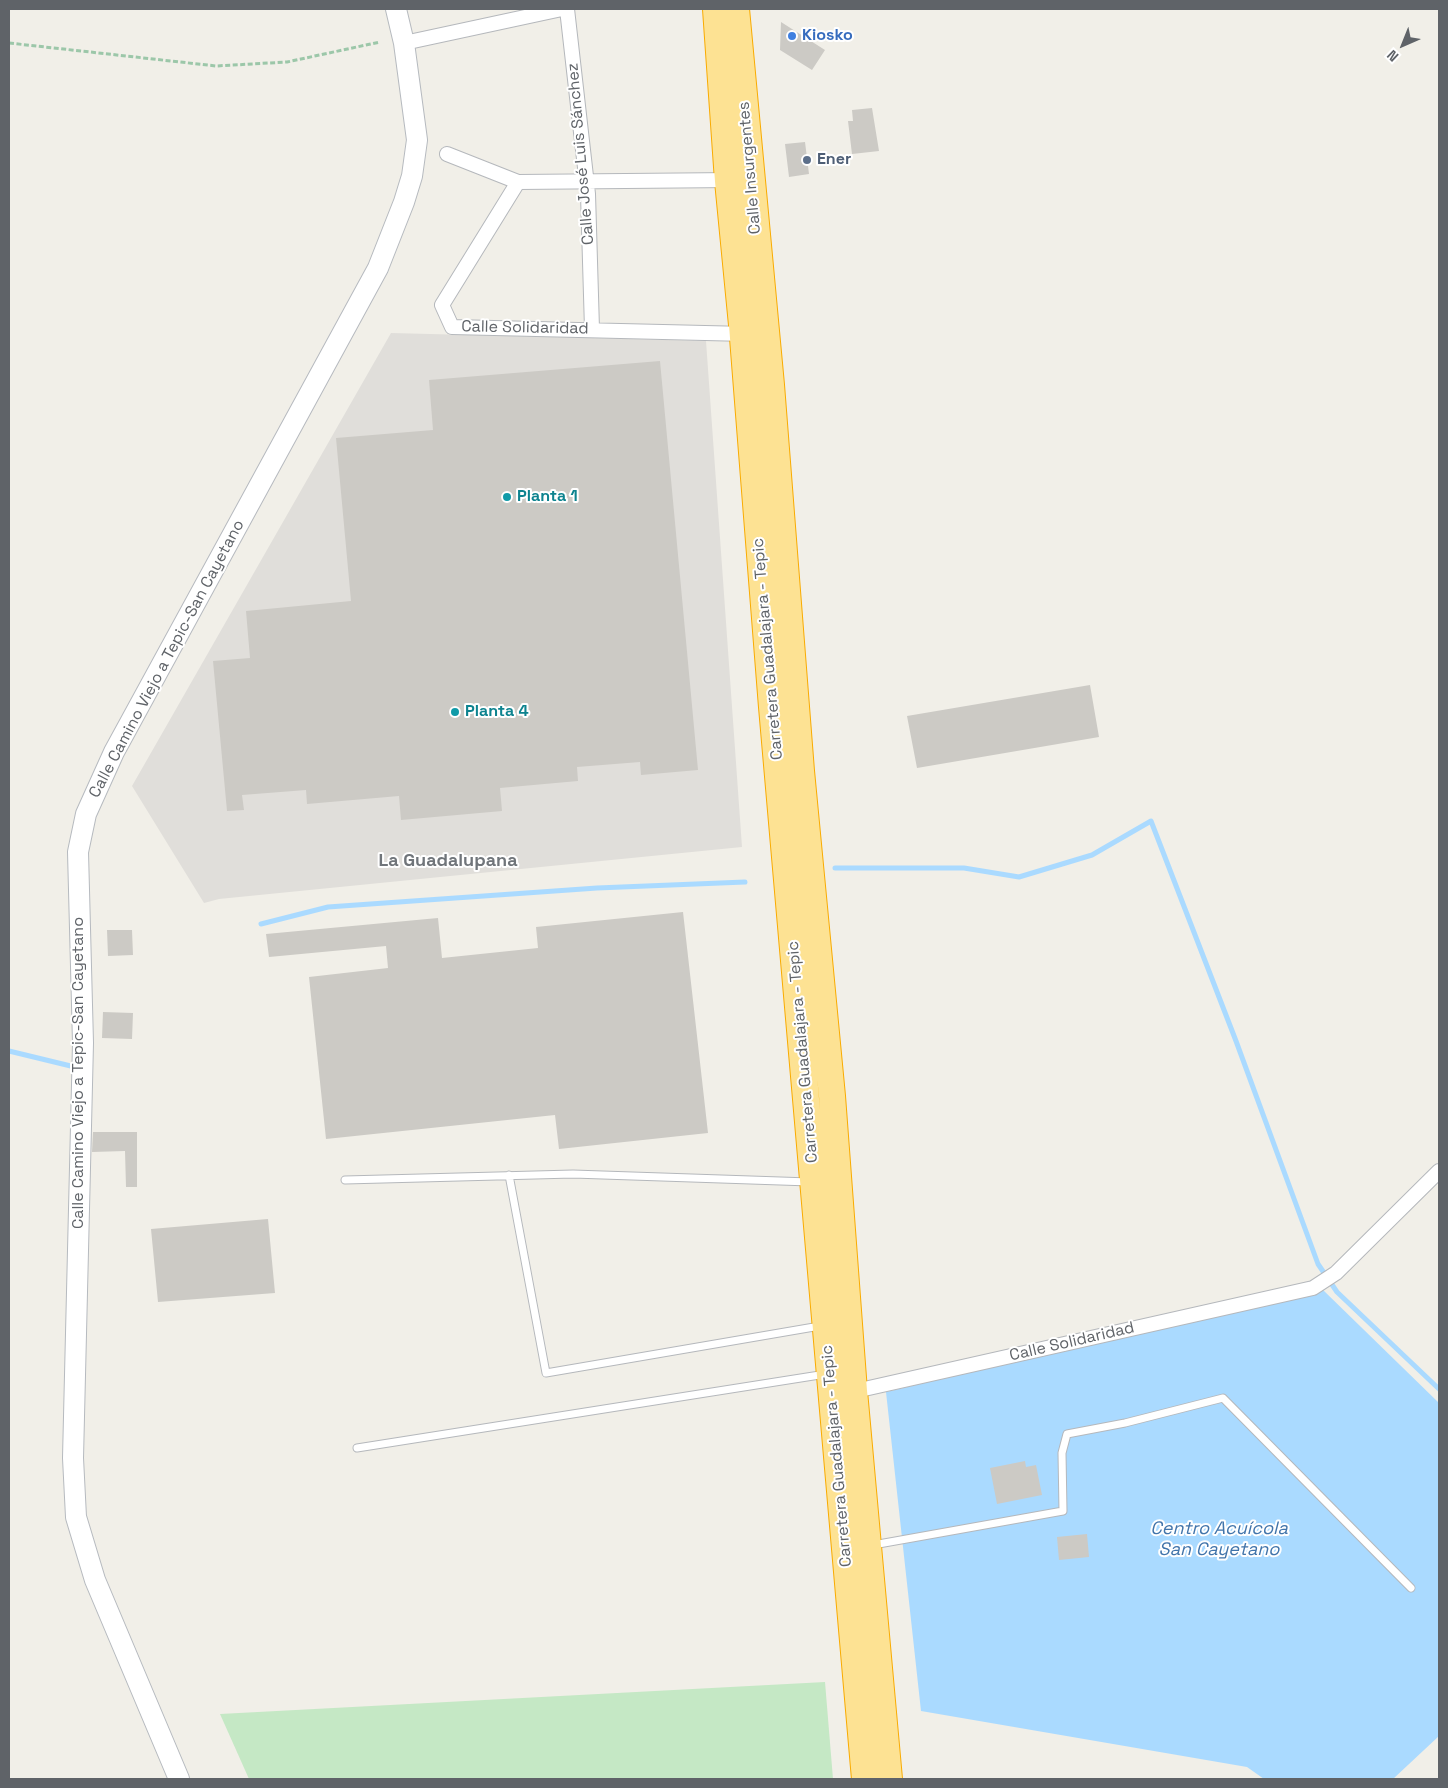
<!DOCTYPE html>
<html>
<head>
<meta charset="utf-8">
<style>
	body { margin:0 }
	#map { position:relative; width:1448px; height:1788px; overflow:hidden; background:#f1efe8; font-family:"Space Grotesk",sans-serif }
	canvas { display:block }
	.frame { position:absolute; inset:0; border:10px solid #5f6368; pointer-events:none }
	.north { position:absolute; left:1378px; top:20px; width:50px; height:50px; -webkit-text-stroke:4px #fff; paint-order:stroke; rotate:224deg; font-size:14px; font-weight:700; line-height:20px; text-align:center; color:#5f6368 }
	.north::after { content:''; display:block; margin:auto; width:18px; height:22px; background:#5f6368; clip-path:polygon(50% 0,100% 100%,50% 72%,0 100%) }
</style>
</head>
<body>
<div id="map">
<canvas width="1448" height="1788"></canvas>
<div class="frame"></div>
<div class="north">N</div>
</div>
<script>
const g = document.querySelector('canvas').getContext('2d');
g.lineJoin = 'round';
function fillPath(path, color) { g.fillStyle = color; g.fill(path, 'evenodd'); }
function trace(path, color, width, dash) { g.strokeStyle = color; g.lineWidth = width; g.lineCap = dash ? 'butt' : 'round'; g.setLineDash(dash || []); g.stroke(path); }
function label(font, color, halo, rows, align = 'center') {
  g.font = font + ' "Space Grotesk",sans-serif'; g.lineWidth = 4; g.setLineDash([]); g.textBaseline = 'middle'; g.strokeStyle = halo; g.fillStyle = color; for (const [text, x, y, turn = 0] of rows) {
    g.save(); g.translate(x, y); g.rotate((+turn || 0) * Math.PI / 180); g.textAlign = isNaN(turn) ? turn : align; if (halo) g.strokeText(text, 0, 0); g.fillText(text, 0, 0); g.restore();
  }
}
const industrial = new Path2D(`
	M391,333L706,341L742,847L219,899L204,903L132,786Z`);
const green = new Path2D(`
	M825,1682L833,1779H249L220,1714Z`);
const water = new Path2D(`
	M1322,1289L1439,1403V1736L1393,1779H1264L1247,1767L921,1711L886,1392Z`);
const stream = new Path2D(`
	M835,868H964L1019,877L1092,855L1151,821L1236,1041L1318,1264L1337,1292L1439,1389
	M261,924L328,907L597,888L745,882
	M9,1051L79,1068`);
const building = new Path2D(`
	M781,22L825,50L812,70L780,50Z
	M872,108L879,151L852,154L848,121H853L852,110Z
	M805,142L809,174L789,177L785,144Z
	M660,361L698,770L641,775L640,762L577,767L578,781L500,788L502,811L401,820L399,796L307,804L306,790L242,795L244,810L227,811L213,661L250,658L246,611L351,601L336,438L433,430L429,380Z
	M1090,685L1099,737L917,768L907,716Z
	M683,912L708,1133L559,1149L555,1115L326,1139L309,977L388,968L386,946L269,957L266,934L438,918L442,958L538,948L536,927Z
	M107,930H132L133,955L108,956Z
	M103,1012L133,1013L132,1039L102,1038Z
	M93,1132H137V1187H126L125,1151L92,1152Z
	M268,1219L275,1293L158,1302L151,1229Z
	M1025,1461L1026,1467L1036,1465L1042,1495L997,1504L990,1468Z
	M1087,1534L1089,1557L1059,1560L1057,1537Z`);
const path = new Path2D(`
	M9,43L216,66L287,62L380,42`);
const lane = new Path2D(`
	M509,1175L546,1373L820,1326
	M345,1180L573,1174L810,1182
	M357,1448L826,1374
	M873,1545L1063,1511L1062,1453L1067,1434L1125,1423L1223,1398L1411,1588`);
const street = new Path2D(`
	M567,9L588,194L592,329
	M404,43L562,9
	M447,154L518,182L733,180
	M518,182L442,305L452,327L747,334
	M851,1392L1313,1288L1336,1273L1439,1171`);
const secondary = new Path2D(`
	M179,1779L95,1580L76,1517L73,1458L83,1043L78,852L86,814L114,752L378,268L404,202L412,176L417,140L404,43L396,9`);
const highway = new Path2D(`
	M716,9L728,181L742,325L772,707L865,1779
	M736,9L771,385L801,771L832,1096L854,1391L889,1779`);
const markers = [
	[792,36,5,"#3f7fe0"],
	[807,160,5,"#5c6f8a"],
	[507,497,5,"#0f9aa8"],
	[455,712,5,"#0f9aa8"]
];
const shopNames = [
	["Kiosko",802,36]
];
const streetNames = [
	["Calle José Luis Sánchez",581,154,-95],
	["Calle Insurgentes",750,168,-95],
	["Calle Solidaridad",525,328,1],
	["Carretera Guadalajara - Tepic",768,649,-95],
	["Calle Camino Viejo a Tepic-San Cayetano",167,659,-62],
	["Carretera Guadalajara - Tepic",803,1052,-95],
	["Calle Camino Viejo a Tepic-San Cayetano",79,1073,-90],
	["Calle Solidaridad",1072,1342,-13],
	["Carretera Guadalajara - Tepic",837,1456,-95]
];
const serviceNames = [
	["Ener",817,160]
];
const cultureNames = [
	["Planta 1",517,497],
	["Planta 4",465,712]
];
const neighbourhoodNames = [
	["La Guadalupana",448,861]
];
const waterNames = [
	["Centro Acuícola",1219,1529],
	["San Cayetano",1219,1550]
];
fillPath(industrial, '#e0deda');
fillPath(green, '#c5e8c5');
fillPath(water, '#aadaff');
trace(stream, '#aadaff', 5);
fillPath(building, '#cccac5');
trace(lane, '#b5b8bc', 9);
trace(street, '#b5b8bc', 16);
trace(secondary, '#b6babf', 22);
trace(highway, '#f9ab00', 28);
trace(path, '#9cc7a9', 3, [5, 2.5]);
trace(lane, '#fff', 7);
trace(street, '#fff', 14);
trace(secondary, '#fff', 20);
trace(highway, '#fde293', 26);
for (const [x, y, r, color] of markers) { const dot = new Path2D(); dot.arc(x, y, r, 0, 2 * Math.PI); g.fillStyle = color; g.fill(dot); trace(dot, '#fff', 2); }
label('bold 16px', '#366cbe', '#fff', shopNames, 'left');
label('16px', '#5f6368', '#fff', streetNames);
label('bold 16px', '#4e5e75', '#fff', serviceNames, 'left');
label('bold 16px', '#0d838f', '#fff', cultureNames, 'left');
label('bold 18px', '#70757a', '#fff', neighbourhoodNames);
label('italic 18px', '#4174aa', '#fff', waterNames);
</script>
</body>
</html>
